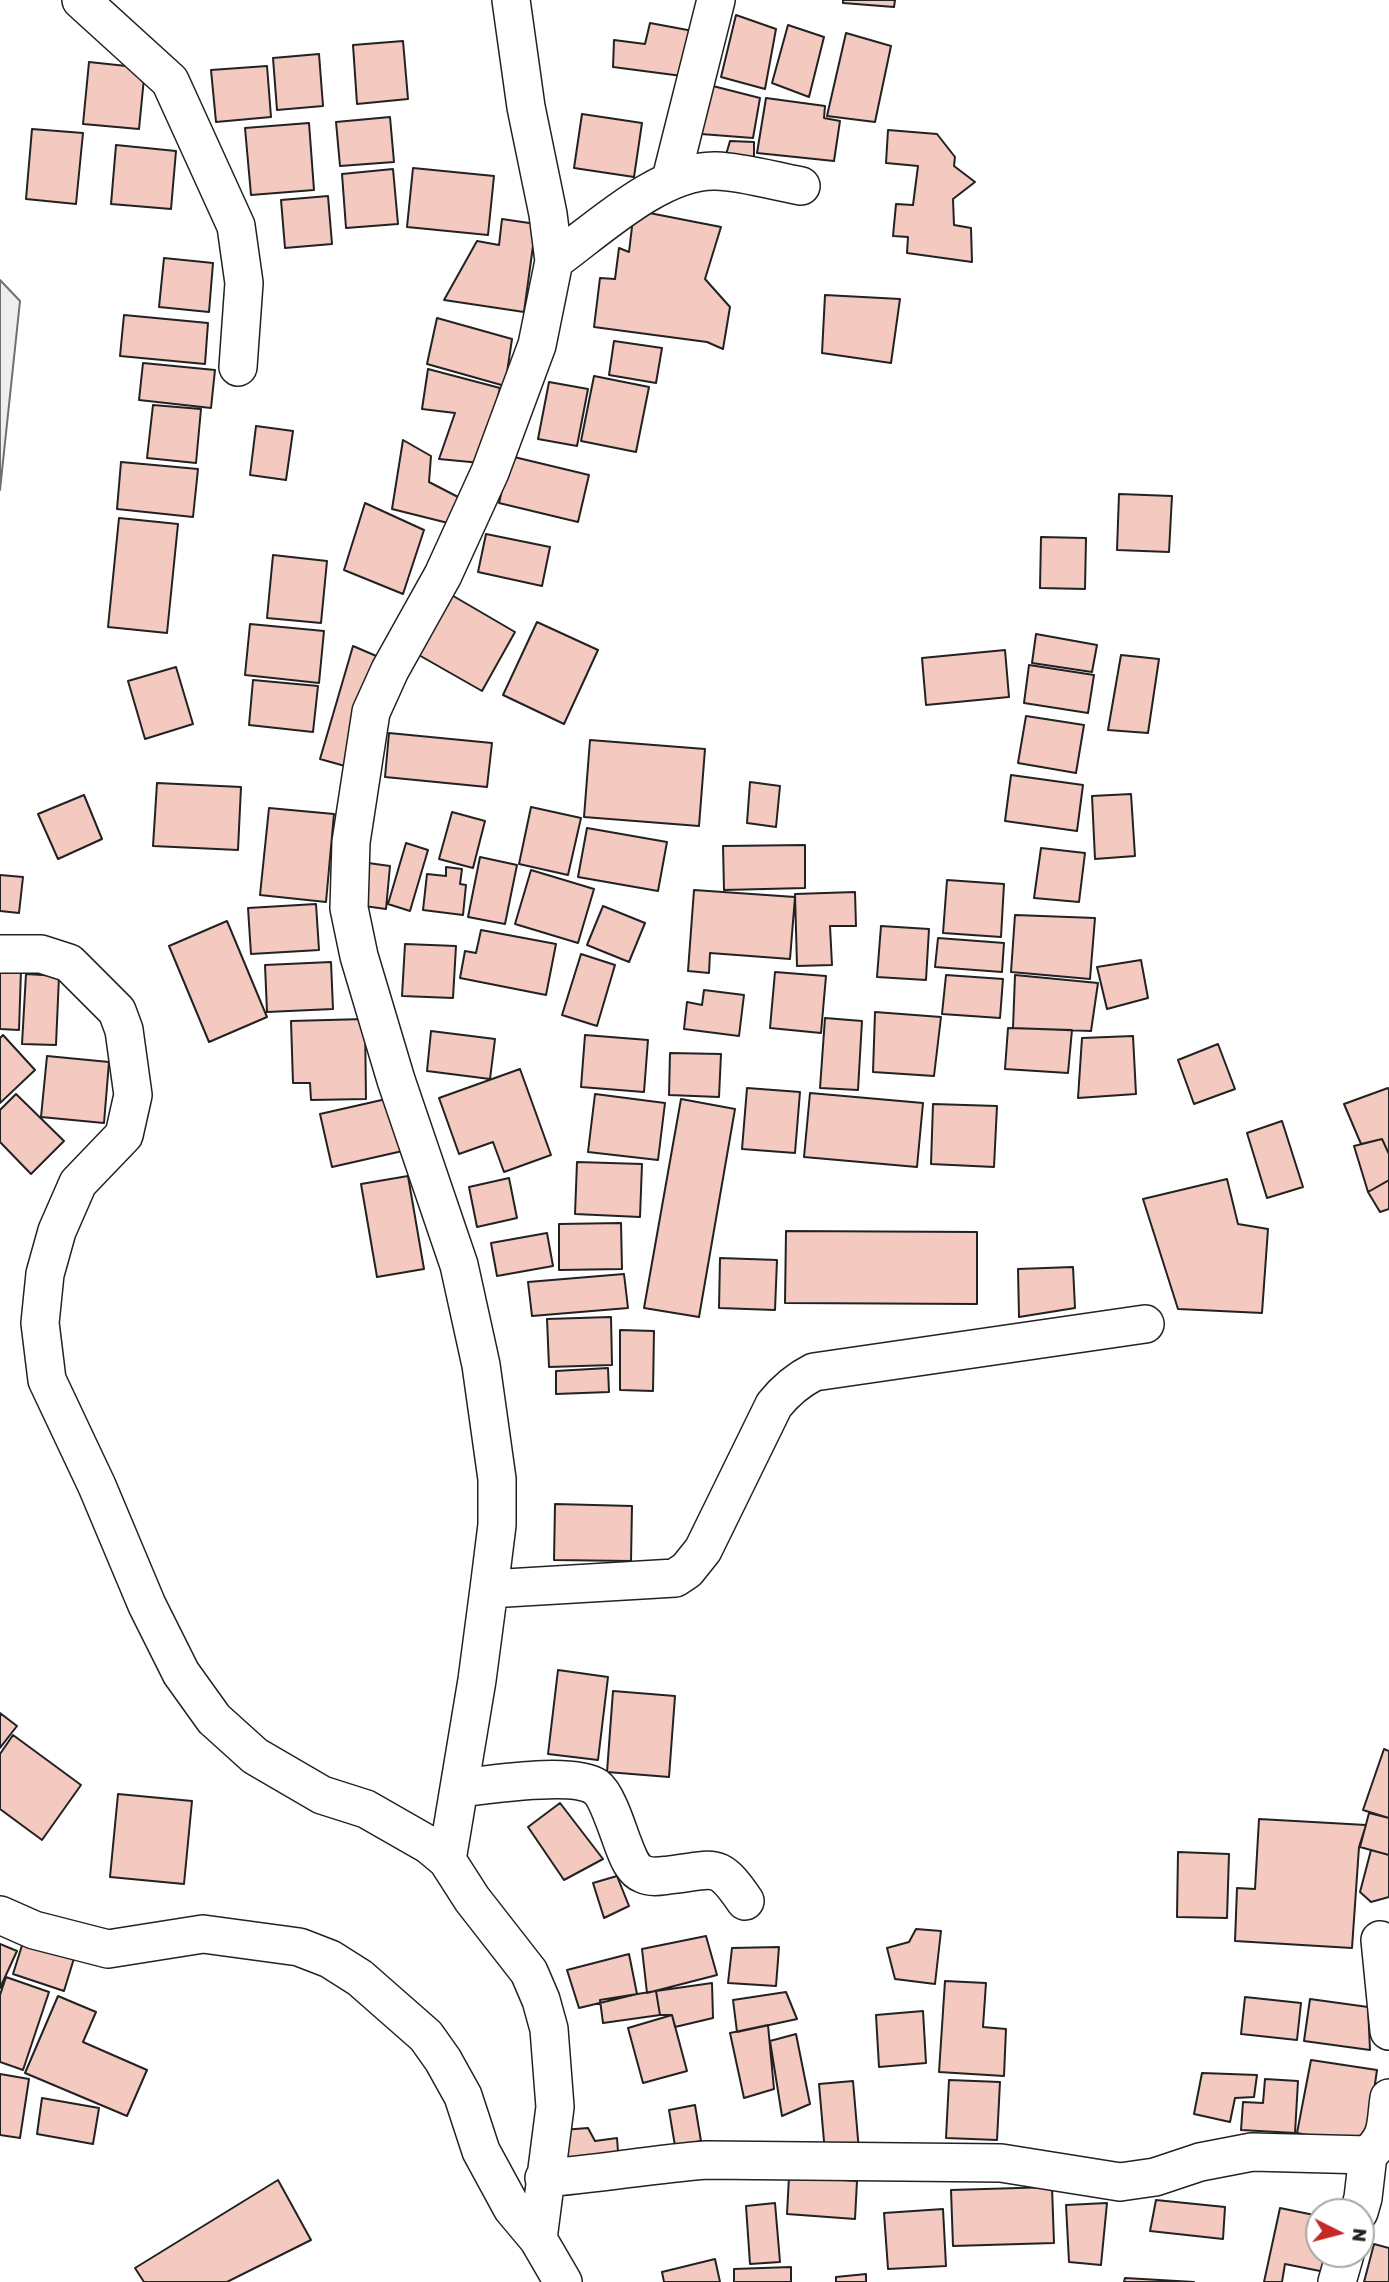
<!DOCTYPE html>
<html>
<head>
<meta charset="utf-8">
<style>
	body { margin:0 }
	#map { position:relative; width:1389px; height:2282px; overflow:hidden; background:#fff; font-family:Rubik,sans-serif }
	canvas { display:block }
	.north { position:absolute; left:1305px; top:2198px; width:70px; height:70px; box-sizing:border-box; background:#fff; border:2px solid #a7a7a7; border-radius:50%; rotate:96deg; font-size:19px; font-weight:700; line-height:28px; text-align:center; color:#222 }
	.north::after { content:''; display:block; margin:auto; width:24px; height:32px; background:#c62828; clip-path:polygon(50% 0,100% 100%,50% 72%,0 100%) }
</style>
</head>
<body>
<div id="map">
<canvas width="1389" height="2282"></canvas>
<div class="north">N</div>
</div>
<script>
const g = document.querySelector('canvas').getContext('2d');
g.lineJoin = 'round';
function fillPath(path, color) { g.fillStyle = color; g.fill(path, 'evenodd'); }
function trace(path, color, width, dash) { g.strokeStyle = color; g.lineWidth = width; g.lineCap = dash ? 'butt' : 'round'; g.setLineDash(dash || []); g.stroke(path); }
const green = new Path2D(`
	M0,280L20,301L0,490Z`);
const building = new Path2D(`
	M843,0H895L894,7L843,3Z
	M736,15L776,29L765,89L721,77Z
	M650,23L693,31L682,76L613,67L614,40L645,44Z
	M788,25L824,37L809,97L772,83Z
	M846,33L891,46L875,122L827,116Z
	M403,41L408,99L357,104L353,45Z
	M319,54L323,106L277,110L273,58Z
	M89,62L145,68L139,129L83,124Z
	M267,66L271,117L216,122L211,70Z
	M709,85L760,98L753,138L701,134Z
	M766,98L825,106L824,118L840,121L834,161L757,153Z
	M582,114L642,123L634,177L574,168Z
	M390,117L394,162L340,166L336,122Z
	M309,123L314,190L251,195L245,128Z
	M32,129L83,133L76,204L26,199Z
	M888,130L937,134L955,157L954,166L975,182L953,199L954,225L971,228L972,262L907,253L908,237L893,236L896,204L913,205L918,166L886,163Z
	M730,141L754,142V168L723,165Z
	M116,145L176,151L171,209L111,204Z
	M413,168L494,176L488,235L407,227Z
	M393,169L398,224L346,228L342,174Z
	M328,196L332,244L285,248L281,200Z
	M634,210L721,227L705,279L730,307L723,349L707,342L594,327L600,278L615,279L619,248L629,252Z
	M502,219L536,224L524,312L444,300L477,241L499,245Z
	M164,258L213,263L209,312L159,307Z
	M825,295L900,299L891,363L822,353Z
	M124,315L208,323L205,364L120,356Z
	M437,318L512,339L505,386L427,364Z
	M614,341L662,348L656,383L609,375Z
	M143,363L215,370L211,408L139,400Z
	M428,369L500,388L481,463L439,459L455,413L422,409Z
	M594,376L649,387L636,452L581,441Z
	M549,382L588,389L577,446L538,439Z
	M153,405L201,409L196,463L147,458Z
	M256,426L293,431L286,480L250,475Z
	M403,440L431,456L429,482L460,498L452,524L392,509Z
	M510,456L589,475L578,522L499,503Z
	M121,462L198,469L193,517L117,509Z
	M1119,494L1172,496L1169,552L1117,550Z
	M365,503L424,530L403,594L344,570Z
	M119,518L178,524L167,633L108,627Z
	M486,534L550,547L542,586L478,572Z
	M1041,537L1086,538L1085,589L1040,588Z
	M273,555L327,561L321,623L267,618Z
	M443,590L515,632L482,691L410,650Z
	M537,622L598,650L564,724L503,695Z
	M250,624L324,631L319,683L245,675Z
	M1036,634L1097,645L1092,672L1032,663Z
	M353,646L388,661L352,768L320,759Z
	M1005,650L1009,697L926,705L922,658Z
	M1121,655L1159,659L1148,733L1108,730Z
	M1029,665L1094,675L1088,713L1024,703Z
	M176,667L193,724L145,739L128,681Z
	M253,680L318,686L313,732L249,725Z
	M1026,716L1084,725L1076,773L1018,763Z
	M389,733L492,743L487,787L385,777Z
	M590,740L705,749L699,826L584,817Z
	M1011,775L1083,785L1077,831L1005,821Z
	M750,782L780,786L776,827L747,823Z
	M157,783L241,787L238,850L153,846Z
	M1131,794L1135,856L1095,859L1092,796Z
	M84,795L102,839L58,859L38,814Z
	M531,807L581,818L568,875L519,864Z
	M269,808L334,814L326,902L260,895Z
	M452,812L485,821L473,868L439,859Z
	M587,828L667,842L658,891L578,877Z
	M406,843L428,850L410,911L388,904Z
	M805,845V888L724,890L723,846Z
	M1041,848L1085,853L1079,902L1034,898Z
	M480,857L517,865L505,924L468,917Z
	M368,863L390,866L386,909L364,906Z
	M446,867L462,869L460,884L466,885L463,915L423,910L427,874L446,876Z
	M531,870L594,889L578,943L515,924Z
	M0,875L23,877L19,913L0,911Z
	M947,880L1004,884L1001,937L943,933Z
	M694,890L795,897L790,959L710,953L709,973L688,971Z
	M855,892L856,926H830L832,965L797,966L795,894Z
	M316,904L319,950L251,954L248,908Z
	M603,906L645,923L629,962L587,945Z
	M1015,915L1095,918L1090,979L1011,972Z
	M227,921L267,1017L209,1042L169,946Z
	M881,926L929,929L926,980L877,977Z
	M481,930L556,944L546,995L460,978L465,951L476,953Z
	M938,938L1004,943L1002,972L935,967Z
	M405,944L456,946L453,998L402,996Z
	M581,954L615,965L597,1026L562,1015Z
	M1141,960L1148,998L1107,1009L1097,967Z
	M331,962L333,1009L267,1012L265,965Z
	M0,970H21L19,1030L0,1029Z
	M775,972L826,976L821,1033L770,1028Z
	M26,974L59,976L56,1045L22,1044Z
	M946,975L1003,979L1000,1018L942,1014Z
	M1015,975L1098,983L1091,1031L1013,1028Z
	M704,990L744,995L739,1036L684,1029L687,1002L702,1005Z
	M875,1012L941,1017L934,1076L873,1072Z
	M825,1018L862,1021L858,1090L820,1088Z
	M365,1019L366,1099L311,1100L310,1083H293L291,1021Z
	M1008,1028L1072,1030L1068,1073L1005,1069Z
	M431,1031L495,1039L490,1079L427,1071Z
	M3,1035L35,1070L0,1103V1038Z
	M585,1035L648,1040L644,1092L581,1087Z
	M1133,1036L1136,1094L1078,1098L1082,1038Z
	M1218,1044L1235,1089L1194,1104L1178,1060Z
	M670,1053L721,1054L719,1097L669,1095Z
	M47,1056L109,1062L104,1123L41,1117Z
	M520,1069L551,1155L504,1172L493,1142L459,1154L439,1098Z
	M747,1088L800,1092L795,1153L742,1149Z
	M1388,1088L1389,1090V1154L1382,1139L1361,1144L1344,1104Z
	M810,1093L923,1103L917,1167L804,1157Z
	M16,1094L64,1141L31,1174L0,1142V1110Z
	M595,1094L665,1103L658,1160L588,1152Z
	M395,1097L407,1150L332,1167L320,1114Z
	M681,1099L735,1109L699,1317L644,1308Z
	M933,1104L997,1106L994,1167L931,1164Z
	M1282,1121L1303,1187L1267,1198L1247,1133Z
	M1382,1139L1389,1154V1180L1368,1192L1354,1146Z
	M577,1162L642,1164L640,1217L575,1214Z
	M408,1176L424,1269L377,1277L361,1184Z
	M509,1178L517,1218L477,1227L469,1187Z
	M1227,1179L1238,1224L1268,1229L1262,1313L1178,1309L1143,1199Z
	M1389,1180V1209L1380,1212L1368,1192Z
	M621,1223L622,1269L559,1270V1224Z
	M786,1231L977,1232V1304L785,1303Z
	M547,1233L553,1266L497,1276L491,1243Z
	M720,1258L777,1260L775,1310L719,1308Z
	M1073,1267L1075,1308L1019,1317L1018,1269Z
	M624,1274L628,1308L532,1316L528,1282Z
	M611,1317L612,1365L549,1367L547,1319Z
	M620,1330L654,1331L653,1391L620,1390Z
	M608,1368L609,1392L556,1394V1371Z
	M555,1504L632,1506L631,1561L554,1560Z
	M558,1670L608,1677L598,1760L548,1754Z
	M613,1691L675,1696L669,1777L607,1772Z
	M0,1713L17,1726L0,1748Z
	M13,1735L81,1785L42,1840L0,1809V1754Z
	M1384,1749L1389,1751V1818L1363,1810Z
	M118,1794L192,1801L184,1884L110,1877Z
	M560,1803L603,1859L564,1880L528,1827Z
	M1369,1813L1389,1818V1855L1360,1847Z
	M1259,1819L1366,1825L1359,1847L1352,1948L1235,1941L1237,1888L1255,1889Z
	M1371,1850L1389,1855V1897L1371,1902L1360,1892Z
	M1178,1852L1229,1854L1227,1918L1177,1917Z
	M617,1876L629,1906L604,1918L593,1883Z
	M916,1929L941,1931L935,1984L895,1979L887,1948L909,1942Z
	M706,1936L717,1975L647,1993L642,1949Z
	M24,1939L75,1955L64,1991L13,1974Z
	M0,1944L17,1951L0,1988Z
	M779,1947L776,1986L728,1983L732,1948Z
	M629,1954L637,1994L579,2008L567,1970Z
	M6,1977L49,1992L23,2070L0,2062V1995Z
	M945,1981L986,1983L983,2027L1006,2029L1004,2076L939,2072Z
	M712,1983L713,2018L675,2027L672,2015H660L656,1991Z
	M656,1991L660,2015L603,2023L600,2000Z
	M786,1992L797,2019L737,2032L733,2000Z
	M58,1996L96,2012L83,2042L147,2070L127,2116L25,2073Z
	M1245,1997L1301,2003L1297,2040L1241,2034Z
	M1310,1999L1368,2007L1370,2050L1304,2041Z
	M923,2011L926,2063L879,2067L876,2015Z
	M672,2015L687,2071L643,2083L628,2028Z
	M768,2025L774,2089L744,2098L730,2033Z
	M796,2034L810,2104L782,2116L770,2041Z
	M1311,2060L1377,2070L1366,2147L1297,2133Z
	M1202,2073L1257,2075L1254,2097L1235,2098L1230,2122L1194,2114Z
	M0,2074L29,2079L20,2138L0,2135Z
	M1265,2079L1298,2081L1295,2133L1241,2130L1243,2102L1263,2103Z
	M949,2080L1000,2082L997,2140L946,2138Z
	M853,2081L859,2151L825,2153L819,2084Z
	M42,2098L99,2108L93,2144L37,2134Z
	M695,2105L701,2141L675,2146L669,2110Z
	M588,2128L595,2141L617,2138L619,2165L565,2169L562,2130Z
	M789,2176L857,2181L855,2219L787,2214Z
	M278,2180L311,2240L227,2282H144L135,2268Z
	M1052,2187L1054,2243L953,2246L951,2190Z
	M1156,2200L1225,2207L1223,2239L1150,2231Z
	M775,2203L780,2262L750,2264L746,2206Z
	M1107,2203L1101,2265L1069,2262L1066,2205Z
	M1280,2208L1319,2216V2254H1340L1335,2274L1285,2264L1282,2282H1264Z
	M943,2209L946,2266L888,2269L884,2213Z
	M1374,2244L1389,2248V2282H1364Z
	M715,2259L720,2282H664L662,2272Z
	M791,2267V2282H734V2269Z
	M866,2274V2282H836V2277Z
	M1125,2278L1194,2282H1124Z`);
const street = new Path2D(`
	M81,0L170,81L236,226L244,283L238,367
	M671,179L716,0
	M554,261C597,230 661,169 716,171C744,172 774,181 801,186
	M0,954H41L69,963L117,1011L124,1030L133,1095L124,1135L78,1183L57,1231L45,1274L40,1323L47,1380L97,1486L147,1605L181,1673L214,1719L255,1756L322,1795L366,1809L429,1845L447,1860L472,1899L529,1972L541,2000L549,2029L555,2107L538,2239
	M489,1589L675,1578L687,1570L703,1550L774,1405C786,1390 798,1380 814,1372L1145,1324
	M459,1788C489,1785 572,1771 596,1787C607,1795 618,1831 623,1844C627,1854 632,1870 643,1874C652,1878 661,1876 669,1875C715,1870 717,1860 745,1901
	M447,1860L477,1680L489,1589L497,1525V1479L481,1365L459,1265L396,1080L359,956L349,908L351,842L371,712L390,670L443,575L490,472L537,345L554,261L548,214L526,107L511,0
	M0,1915L34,1930L108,1949L203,1934L299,1947L330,1959L360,1978L426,2036L443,2060L463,2096L481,2151L512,2208L538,2239L563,2282
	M1380,1940L1389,2031
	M1368,2155C1389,2135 1385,2126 1389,2098
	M544,2178C599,2174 652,2164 707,2160L1001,2163L1120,2182L1155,2177L1200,2162L1252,2152L1368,2155L1363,2198L1359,2212
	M1337,2282L1345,2254`);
fillPath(green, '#eee');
trace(green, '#6f6f6f', 2);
fillPath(building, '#f3c9c0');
trace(building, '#222', 2);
trace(street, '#222', 40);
trace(street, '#fff', 37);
</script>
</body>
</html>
